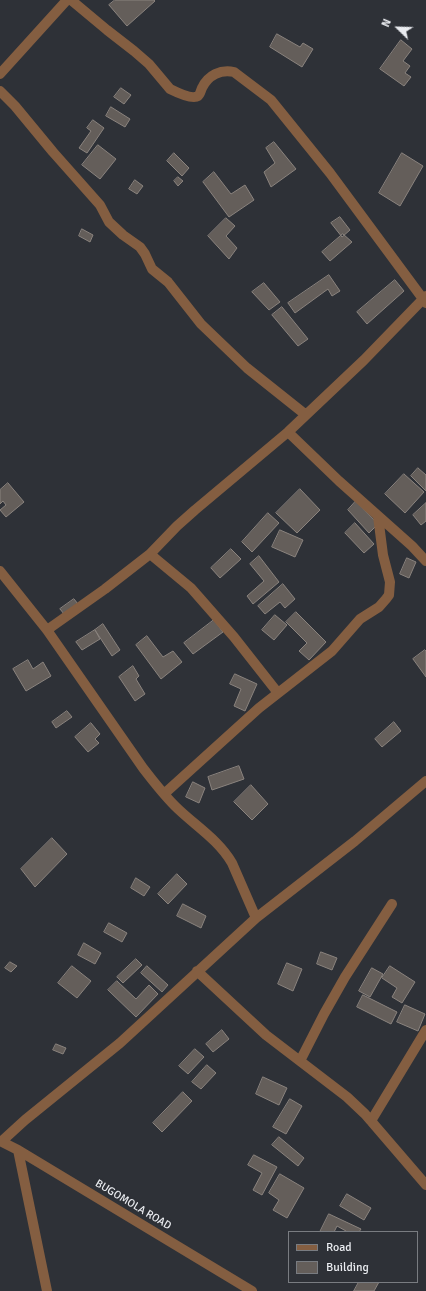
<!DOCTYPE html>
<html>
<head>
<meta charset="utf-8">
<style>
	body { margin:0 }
	#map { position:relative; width:426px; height:1291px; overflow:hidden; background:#2e3137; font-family:Signika,sans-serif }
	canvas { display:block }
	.legend { position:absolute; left:288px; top:1231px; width:130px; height:52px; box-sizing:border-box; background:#2e3137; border:1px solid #797c81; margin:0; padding:5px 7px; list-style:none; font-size:12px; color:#eaecf0 }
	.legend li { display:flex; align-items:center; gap:8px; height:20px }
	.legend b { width:20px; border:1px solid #797c81 }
	.north { position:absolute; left:378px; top:8px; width:40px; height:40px; -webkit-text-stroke:3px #2e3137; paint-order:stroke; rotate:293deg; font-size:11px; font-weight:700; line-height:16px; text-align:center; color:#eaecf0 }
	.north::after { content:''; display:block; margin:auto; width:14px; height:18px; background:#eaecf0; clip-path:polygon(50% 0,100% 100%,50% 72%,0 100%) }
</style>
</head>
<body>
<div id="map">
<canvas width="426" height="1291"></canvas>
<ul class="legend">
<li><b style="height:5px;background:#845e41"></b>Road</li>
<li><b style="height:11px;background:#645e5a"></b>Building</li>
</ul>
<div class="north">N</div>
</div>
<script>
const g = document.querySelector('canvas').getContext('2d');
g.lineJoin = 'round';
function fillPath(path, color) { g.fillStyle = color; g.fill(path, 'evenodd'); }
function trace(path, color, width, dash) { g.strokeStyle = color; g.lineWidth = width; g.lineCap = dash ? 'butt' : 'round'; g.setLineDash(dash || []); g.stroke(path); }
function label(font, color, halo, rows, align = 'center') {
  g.font = font + ' Signika,sans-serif'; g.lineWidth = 3.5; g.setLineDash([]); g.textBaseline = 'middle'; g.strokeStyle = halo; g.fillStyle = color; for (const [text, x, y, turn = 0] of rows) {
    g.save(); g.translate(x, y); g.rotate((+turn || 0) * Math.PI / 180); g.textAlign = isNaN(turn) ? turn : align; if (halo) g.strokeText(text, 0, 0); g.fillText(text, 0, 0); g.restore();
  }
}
const building = new Path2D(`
	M115,0H154L155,1L127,26L109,5Z
	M277,34L300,47L303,43L313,49L302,67L270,47Z
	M401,40L412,49L403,61L410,66L405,73L411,77L404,86L380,69Z
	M121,88L131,95L124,104L114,97Z
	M111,107L130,119L125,127L106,116Z
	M93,120L104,128L87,153L79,148L91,131L87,128Z
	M274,142L296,169L271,187L264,172L275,163L266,148Z
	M98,145L116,159L100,179L82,165Z
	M174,153L189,168L182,176L167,161Z
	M402,153L423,166L400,206L379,193Z
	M214,172L231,194L245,185L254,200L229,217L203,182Z
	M178,177L183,181L178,186L174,181Z
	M135,180L143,186L137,194L129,189Z
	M340,217L350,230L342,237L331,223Z
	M226,218L235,226L226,236L237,248L229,259L208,236Z
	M82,229L93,235L90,242L79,236Z
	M343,234L352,242L330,261L322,252Z
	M329,275L340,291L332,296L328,289L295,313L288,303Z
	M395,280L404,291L367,324L357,312Z
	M264,283L280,302L269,310L252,292Z
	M282,307L308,339L298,346L272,315Z
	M418,468L426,475V491L411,476Z
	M404,474L424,492L405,513L385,494Z
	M8,483L24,502L6,517L0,510L6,505L3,501L0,504V490Z
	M300,489L320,510L297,533L276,513Z
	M356,501L378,524L369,533L348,510Z
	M426,503V521L421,525L413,515Z
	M268,513L279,523L252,552L242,542Z
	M355,523L374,544L364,553L345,533Z
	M280,530L303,540L295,557L272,547Z
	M231,549L241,559L220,578L211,568Z
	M259,556L279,582L253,604L247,596L264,581L250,564Z
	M407,558L416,562L409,578L400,574Z
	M283,584L295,599L285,608L280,602L265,614L258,606Z
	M74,599L78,604L64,614L60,609Z
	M296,612L326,642L309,660L299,651L307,643L286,622Z
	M275,615L287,625L274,640L262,630Z
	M214,620L223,632L193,654L184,643Z
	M103,624L120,650L112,656L95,630Z
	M95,630L100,639L82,650L76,642Z
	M147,636L163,657L173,651L182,662L161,679L136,645Z
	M425,650L426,651V677L413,659Z
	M28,660L33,669L43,662L51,676L26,691L13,669Z
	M133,666L139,676L136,679L145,694L135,701L119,677Z
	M235,674L257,684L245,711L234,706L241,689L230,684Z
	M67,711L72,717L56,728L52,722Z
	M394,722L401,731L382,747L375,739Z
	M91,723L100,734L95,739L99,743L88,752L75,737Z
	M239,766L244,779L212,790L208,777Z
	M193,782L205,788L199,803L186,797Z
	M251,785L268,804L252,820L234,802Z
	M52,838L67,854L35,887L21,869Z
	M177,874L187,884L168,904L158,894Z
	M136,878L150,887L144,896L131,888Z
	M183,904L206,916L201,928L177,916Z
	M109,923L127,933L122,942L104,932Z
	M84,943L101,953L95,964L78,955Z
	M321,952L337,958L332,970L317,964Z
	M136,959L142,965L123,983L117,977Z
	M10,962L17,966L11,972L5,968Z
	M287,963L302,969L293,991L278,984Z
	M72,966L91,981L77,998L58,983Z
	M147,966L168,985L162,992L141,973Z
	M390,966L415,982L402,1003L392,997L397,988L382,978Z
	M372,968L383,974L370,997L359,991Z
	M117,981L136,999L149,985L158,994L136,1017L108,990Z
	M363,995L397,1012L391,1024L357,1007Z
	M405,1005L425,1014L418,1031L397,1022Z
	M222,1030L229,1039L213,1052L206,1044Z
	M56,1044L66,1048L63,1054L53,1050Z
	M195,1049L204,1057L188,1074L179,1066Z
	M207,1065L216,1073L201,1089L192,1082Z
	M263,1077L287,1088L279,1105L256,1094Z
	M183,1092L192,1101L162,1132L153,1123Z
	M290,1099L302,1106L286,1134L273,1127Z
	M279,1137L304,1158L298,1166L272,1145Z
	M254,1155L277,1167L262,1195L253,1190L262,1173L248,1165Z
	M280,1174L304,1188L287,1218L273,1210L279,1200L269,1193Z
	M347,1194L371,1208L364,1220L340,1206Z
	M329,1214L361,1229L359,1232H346V1231L337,1226L334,1232H320Z
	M359,1282H379L374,1291H354Z`);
const minor = new Path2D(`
	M71,0L107,30L134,51L149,64L170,89C176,92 192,100 198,96C200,95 201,90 202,88C208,75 221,69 234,72L271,100L330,173L426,303
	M0,74L67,0
	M0,91L15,106L53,152L100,205L109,222L123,235L140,247L145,254L152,269L168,282L201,324L247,368L306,415
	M288,432L339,481L412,546L426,561
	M150,554L191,588L234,637L278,693
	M0,571L47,630L143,768C153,781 163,794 175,806C194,825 218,839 232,863L256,918
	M47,630L105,589L150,554L177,526L195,510L288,432L364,360L426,296
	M164,794L259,708L332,651L360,619L379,607L386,599L389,595L390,582L383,555L378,516
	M197,971L266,1035L347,1097L365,1114L426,1185
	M300,1061L324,1014L345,977L392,904
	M371,1121L426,1030
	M0,1141L18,1150L252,1291
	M2,1141L25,1120L120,1043L256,918L355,841L426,781
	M18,1150L47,1291`);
const streetNames = [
	["BUGOMOLA ROAD",133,1205,31]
];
fillPath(building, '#645e5a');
trace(building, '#8a837e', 1);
trace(minor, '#845e41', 10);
label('11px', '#eaecf0', '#2e3137', streetNames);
</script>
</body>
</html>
